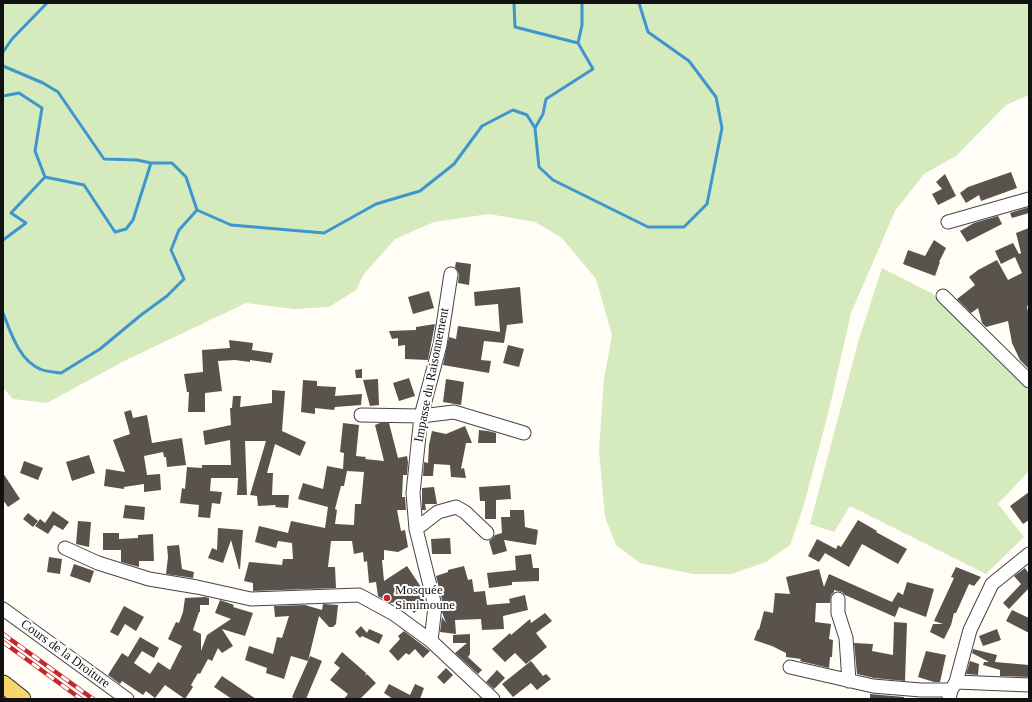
<!DOCTYPE html>
<html>
<head>
<meta charset="utf-8">
<style>
	body { margin:0 }
	#map { position:relative; width:1032px; height:702px; overflow:hidden; background:#fffdf5; font-family:"Times New Roman",serif }
	canvas { display:block }
	.frame { position:absolute; inset:0; border:4px solid #111; pointer-events:none }
</style>
</head>
<body>
<div id="map">
<canvas width="1032" height="702"></canvas>
<div class="frame"></div>
</div>
<script>
const g = document.querySelector('canvas').getContext('2d');
g.lineJoin = 'round';
function fillPath(path, color) { g.fillStyle = color; g.fill(path, 'evenodd'); }
function trace(path, color, width, dash) { g.strokeStyle = color; g.lineWidth = width; g.lineCap = dash ? 'butt' : 'round'; g.setLineDash(dash || []); g.stroke(path); }
function label(font, color, halo, rows, align = 'center') {
  g.font = font + ' "Times New Roman",serif'; g.lineWidth = 4; g.setLineDash([]); g.textBaseline = 'middle'; g.strokeStyle = halo; g.fillStyle = color; for (const [text, x, y, turn = 0] of rows) {
    g.save(); g.translate(x, y); g.rotate((+turn || 0) * Math.PI / 180); g.textAlign = isNaN(turn) ? turn : align; if (halo) g.strokeText(text, 0, 0); g.fillText(text, 0, 0); g.restore();
  }
}
const green = new Path2D(`
	M3,3H1029V95L1006,105L956,156L924,174L895,211L851,313L829,410L803,508L790,545L766,562L732,574H693L640,563L616,545L605,517L599,450L604,379L612,335L596,279L562,238L535,222L489,214L434,222L395,239L364,274L356,290L329,307L294,309L246,303L124,361L47,403L13,399L3,388Z
	M882,268L933,294L1027,387L1029,392V471L998,504L1024,537L986,574L850,506L834,532L810,524L859,339Z`);
const stream = new Path2D(`
	M514,3L515,27L578,43
	M3,52L12,39L47,3
	M3,66L43,83L58,92L104,159L137,160L151,163
	M3,96L19,93L42,108L35,151L45,177L84,185L115,232L126,229L133,220L151,163H172L186,177L197,210L231,225L324,233L376,204L420,191L454,164L482,126L513,110L527,115L535,128L539,167L553,180L648,227H684L707,204L722,128L716,97L689,61L648,32L639,3
	M535,128L543,114L546,99L593,69L578,43L582,25V3
	M3,240L26,223L11,213L45,177
	M3,313C11,333 19,360 40,369C46,372 55,372 61,373L100,349L141,315L167,296L184,279L171,250L179,230L197,210`);
const building = new Path2D(`
	M1011,172L1017,188L981,201L979,195L966,203L960,193L968,187Z
	M945,174L956,196L938,205L932,194L942,189L936,182Z
	M1029,207V213L1012,218L1010,213Z
	M998,216L1002,224L967,242L960,231L974,223Z
	M1029,228V305L1027,306L1029,317V369L1020,360L1012,343L1008,321L986,327L982,323L978,308L971,313L957,299L975,285L969,277L978,270L997,260L1008,280L1022,273L1015,257L1001,264L995,251L1013,243L1019,254L1021,253L1016,233Z
	M934,240L946,248L939,262H940L935,276L903,264L908,250L925,256Z
	M456,262L471,264L469,285L458,283L459,275L458,271L455,267Z
	M520,287L523,323L507,325L504,343L484,341L481,360L491,361L489,373L443,365L449,337L456,339L458,326L500,332L498,304L475,306L474,292Z
	M429,291L434,308L413,314L408,297Z
	M435,324L428,360L405,359V345L398,346V338L392,339L389,331L416,330V327Z
	M229,340L253,343L252,350L273,353L271,363L250,360V362L235,360L218,361L222,391L205,393V412H188L189,392H187L184,374L203,372L202,350L230,348Z
	M508,345L524,349L519,367L503,363Z
	M362,369V378H356L355,370Z
	M409,378L415,396L399,401L393,383Z
	M378,379L379,405L370,406L363,380Z
	M446,379L464,382L461,405L443,402Z
	M303,380L317,381V386L336,387L335,396L362,394L361,405L335,407L334,410L315,408V414L301,412Z
	M272,390L285,391L282,431L306,442L300,456L275,444L267,473H273L272,495H289L288,508L275,507L276,505L258,506L257,496L250,495L266,441H245L247,495H237L238,478H211L210,491L222,492L220,504L212,503L210,518L198,517L199,505L180,503L182,488L185,489L187,467L202,468V465H231L230,440L205,445L203,431L231,425L230,408H232L233,396H241L240,407L272,403Z
	M131,410L133,418L147,415L152,443L182,438L186,465L167,467L166,457H164L163,452L144,456L147,475L160,474L161,490L144,492V484L124,487V489L104,486L106,469L125,472L113,440L130,434L124,412Z
	M343,423L359,425L356,456L366,457L365,459L384,461L375,425L380,423H389L398,458L407,456L408,462L407,475H403L402,497H405L406,510H397L401,531L405,530L408,547L398,552L384,550V560H382L384,581L407,566L421,587L416,590L426,603L414,613L403,601L390,603L378,596L376,582L369,583L367,561L364,562L363,552L354,554L352,541H331L328,567H335L336,588L253,591V583L244,581L249,562L282,565L283,559H293L292,543L278,541L276,548L255,542L259,526L288,533L291,521L325,528L328,507L298,499L303,483L323,489L327,466L343,469L344,453L340,452ZM347,471L364,472L361,504H355L354,525L335,524L337,510L335,509L341,486H344Z
	M465,426L472,443H466L461,469L464,468L466,478L451,477L450,465L434,464L433,476H423L424,462L428,463L429,445L432,431L446,434Z
	M479,430L488,431L496,433V443H478Z
	M89,455L95,473L72,481L66,462Z
	M24,461L43,468L38,480L20,473Z
	M3,473L20,499L8,507L3,500Z
	M510,485L511,499L496,500V519H485V501H480L479,487Z
	M434,487L437,504H425L426,510H422V488Z
	M1029,492V520L1023,524L1010,506Z
	M125,505L145,507L144,520L123,518Z
	M510,510H524L525,527L538,530L536,545L504,540L507,551L493,555L489,541L492,539L495,535L502,533L501,517H510Z
	M53,511L69,522L63,530L54,525L48,534L35,526L40,519L45,523Z
	M28,513L38,521L33,527L23,519Z
	M858,520L877,531L876,532L907,549L898,564L862,544L849,567L825,553L819,562L808,556L817,539L836,549L838,545L841,547Z
	M78,521L91,522L89,547L76,544Z
	M218,528L243,530L240,569H239L231,540L223,563L208,558L212,548L217,550Z
	M103,533H119V539L138,538V535L153,534L154,561H139V567L121,562V550H103Z
	M450,538L451,554H432L431,539Z
	M179,545L182,569L194,572L193,578L166,574L168,557L167,546Z
	M531,554L533,568H539V581L512,582V585L489,588L487,573L516,570L515,556Z
	M49,557L62,559L60,574L47,572Z
	M74,564L94,571L90,583L70,576Z
	M464,566L468,580L472,579L474,592L485,591L487,605L510,603L509,599L525,595L528,610L503,616L504,629L482,630L481,619L455,620L456,634L440,632L442,617L446,623L442,612L443,604L436,576L448,572V570Z
	M956,567L981,577L974,586L969,584L956,613H954L951,625L944,639L930,632L933,624H943L934,621L954,578L951,577Z
	M1025,568L1029,574V588L1009,609L1003,603L1021,584L1014,576Z
	M819,569L824,587L829,574L892,602L898,592L903,595L907,582L934,589L926,617L899,607L895,617L845,595L842,592L834,590V592L831,595L830,603H816L815,622L831,624L829,639L833,640L832,657H830L829,668L800,661L801,659L786,657V653L772,646L754,640L758,629L759,630L764,611L773,613L775,593L790,594L786,577Z
	M205,597L209,598V605H200V612H199L193,630L201,634V651L207,635L231,619L215,613L220,600L234,605L233,607L253,613L245,636L222,629L233,646L222,653L218,648L212,661L208,659L200,674L198,673L191,685L193,687L185,699L165,685L155,698L146,691L143,695L122,681L120,684L108,675L122,653L128,657L140,637L159,648L154,658L142,651L134,663L150,674L158,662L170,670L182,646L168,639L176,622L179,623L183,612L185,598Z
	M323,604L338,605L336,624L333,627H329L319,616L308,661L310,656L322,661L306,699H296L292,697L308,661L291,656L284,679L266,673L267,668L245,660L249,646L273,654L277,637L282,638L289,616L275,617L274,606L305,605L322,610Z
	M124,606L144,617L136,631L125,624L118,636L110,632Z
	M1012,610L1029,618V633L1006,621Z
	M545,613L552,621L536,633L547,647L526,664L515,653L505,662L492,649L510,633L511,635L530,619L531,623Z
	M894,622L907,623L905,681L874,678L857,674L854,643L873,644L872,651L893,655Z
	M361,626L367,633L369,629L383,635L379,644L362,636L360,638L355,632Z
	M997,629L1001,640L983,646L979,636Z
	M404,631L430,651L423,658L415,649L409,655L406,653L398,661L389,651L400,639L398,636Z
	M470,634V654L468,657L482,670L478,674L455,653L467,643H453V635Z
	M973,649L997,655L995,662L1029,665V677L1000,676V670L983,665L984,662H989L972,653Z
	M926,651L946,655L940,682H934L918,677Z
	M342,652L366,673L365,676L367,674L376,683L360,699H344L348,694L330,680L340,668L334,663Z
	M531,661L543,676L546,674L551,679L537,690L531,683L513,697L502,684Z
	M970,661L979,664L978,675L966,674Z
	M446,668L453,675L444,684L437,677Z
	M497,670L505,678L494,689L486,682Z
	M222,676L256,699H232L214,687Z
	M389,684L410,695L415,684L424,688L420,699H393L384,693Z
	M870,694L904,697V699H870Z`);
const minor = new Path2D(`
	M948,222L1029,199
	M943,296L1029,381
	M361,415L421,416L454,412L524,433
	M416,529L438,512L456,507L465,512L487,533
	M65,548L98,563L149,579L197,587L251,599L359,595L394,614L431,641L493,699
	M838,599V613L846,638L849,681
	M3,609L127,699
	M431,641L435,606L416,529L413,493L421,416L440,345L451,274
	M790,667L873,686L921,690H951
	M956,682L1029,685
	M949,699L951,690L956,682L970,630L992,584L1029,554`);
const major = new Path2D(`
	M3,684L22,699`);
const rail = new Path2D(`
	M3,634L93,699
	M3,642L81,699`);
const markers = [
	[387,598,4,"#c4262e"]
];
const streetNames = [
	["Impasse du Raisonnement",432,375,-79],
	["Cours de la Droiture",65,654,36]
];
const poiNames = [
	["Mosquée",395,591],
	["Simimoune",395,606]
];
fillPath(green, '#d5ebbd');
trace(stream, '#3f96cf', 3);
fillPath(building, '#5a524d');
trace(minor, '#444', 15);
trace(major, '#222', 19);
trace(minor, '#fff', 13);
trace(major, '#f9d66b', 17);
trace(rail, '#c4262e', 4.5);
trace(rail, '#fff', 3, [9]);
for (const [x, y, r, color] of markers) { const dot = new Path2D(); dot.arc(x, y, r, 0, 2 * Math.PI); g.fillStyle = color; g.fill(dot); trace(dot, '#fff', 1.5); }
label('13px', '#111', '#fff', streetNames);
label('13px', '#111', '#fff', poiNames, 'left');
</script>
</body>
</html>
